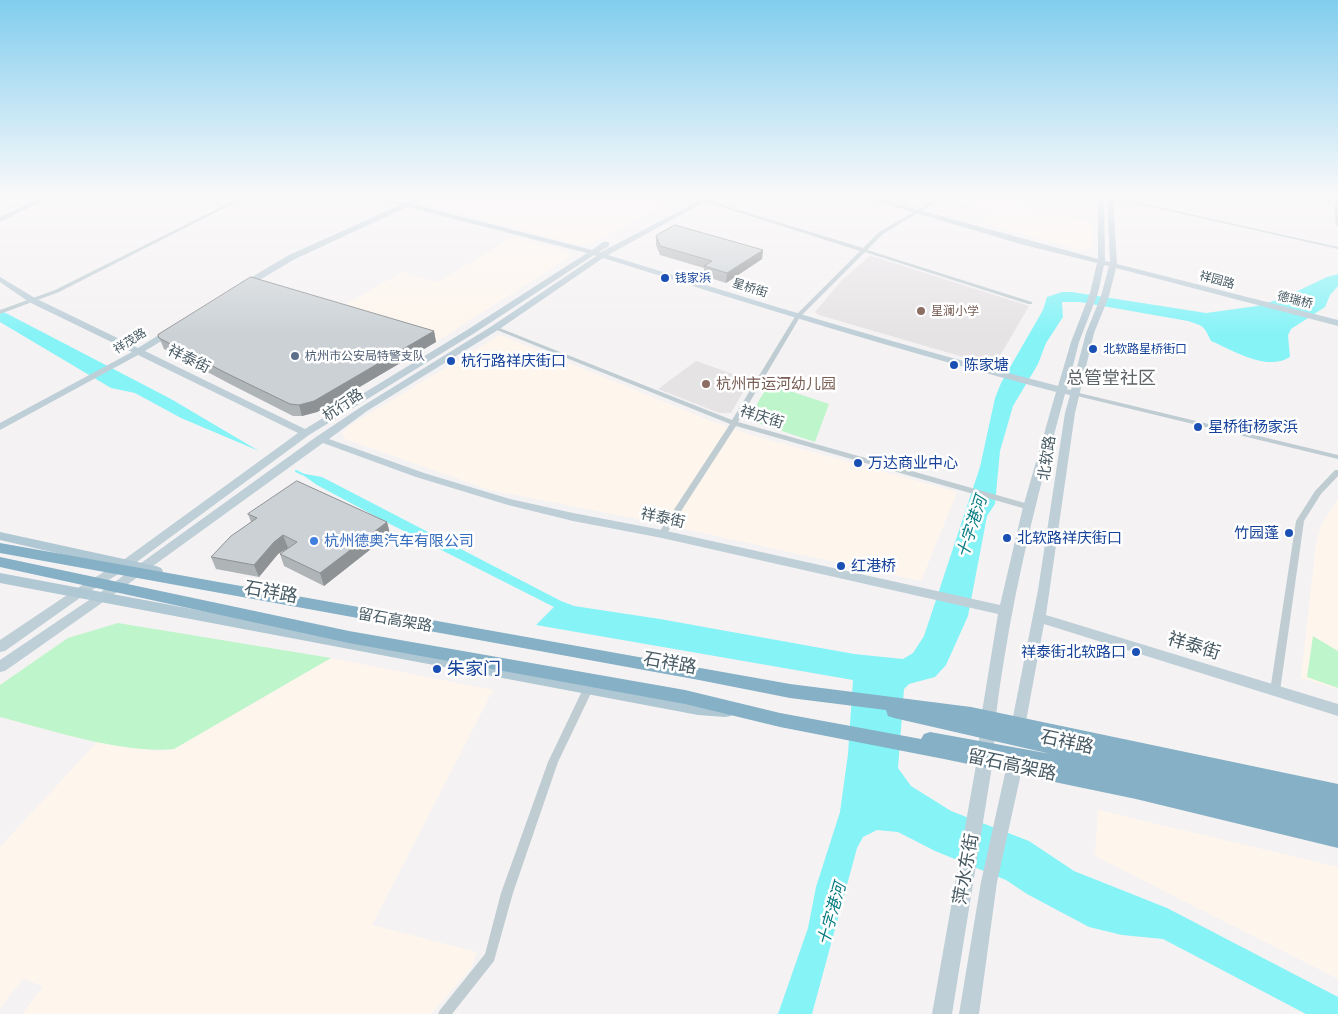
<!DOCTYPE html>
<html>
<head>
<meta charset="utf-8">
<style>
	body { margin:0 }
	canvas { display:block; background:#f5f2f3 }
</style>
</head>
<body>
<canvas width="1338" height="1014"></canvas>
<script>
const g = document.querySelector('canvas').getContext('2d');
g.lineJoin = 'round';
function fillPath(path, color) { g.fillStyle = color; g.fill(path, 'evenodd'); }
function trace(path, color, width, dash) { g.strokeStyle = color; g.lineWidth = width; g.lineCap = dash ? 'butt' : 'round'; g.setLineDash(dash || []); g.stroke(path); }
function label(font, color, halo, rows, align = 'center') {
  g.font = font + ' "Golos Text","Noto Sans SC",sans-serif'; g.lineWidth = 5; g.setLineDash([]); g.textBaseline = 'middle'; g.strokeStyle = halo; g.fillStyle = color; for (const [text, x, y, turn = 0] of rows) {
    g.save(); g.translate(x, y); g.rotate((+turn || 0) * Math.PI / 180); g.textAlign = isNaN(turn) ? turn : align; if (halo) g.strokeText(text, 0, 0); g.fillText(text, 0, 0); g.restore();
  }
}
const commercial = new Path2D(`
	M0,193H47L21,205L0,200Z
	M440,193H610L670,203L592,243L579,245L419,203Z
	M877,193H940L916,204Z
	M958,193H976L993,196L1004,193L1026,199L1022,202L1023,206L1092,223L1093,248L1085,250L1077,249L979,222L994,212L947,199Z
	M513,237L564,250L569,252V257L436,342L334,311L402,272L438,282Z
	M500,335L711,421L751,435L957,492L921,581L648,521L490,490L345,439L342,433L349,426Z
	M1338,499V689L1301,678L1316,544L1321,526Z
	M331,658L493,690L372,925L477,952L470,969L431,1014H22L43,986L23,979L0,1008V847L98,741L156,751L174,749Z
	M1098,810L1338,867V979L1095,856Z`);
const education = new Path2D(`
	M870,256L875,257L1029,306L994,366L819,315L815,312L842,280Z
	M696,361L750,380L731,413H719L658,389Z`);
const green = new Path2D(`
	M769,384L829,404L815,442L749,420V417Z
	M118,623L331,658L174,749C123,754 50,730 0,717V685L68,638Z
	M1313,636L1338,651V688L1307,677Z`);
const water = new Path2D(`
	M1338,274V286L1330,295L1325,307L1291,329L1288,335L1290,357C1266,372 1233,350 1211,341C1204,326 1204,326 1188,321L1080,302H1062L1063,317L1046,343L1038,364L1013,406L1000,451L995,504L987,516L968,616L946,665L935,677L909,684L904,689L898,768L911,786L951,811L1029,841L1074,871L1167,908L1338,997V1014H1306L1163,939L1122,935L1089,927L1027,894L1006,880L935,851L898,832L877,830L863,837L857,848L812,1014H778L808,928L816,887L840,812L848,754L853,680L536,625L554,607L390,524L317,485L300,473L322,477L561,601L574,606L660,619L854,654L903,659L913,653L924,636L980,467L995,398L1001,383L1043,310L1047,297L1062,292H1072L1206,313L1257,306L1283,298L1327,277Z
	M0,310L171,399L259,451L181,418L135,393L111,388L0,322Z`);
const stream = new Path2D(`
	M622,193L656,197L675,193
	M296,471L302,474`);
const street = new Path2D(`
	M249,193H254L59,292L0,314V310L55,290Z
	M665,193H673L696,197L694,198Z
	M947,193H951L883,234L867,250L1032,302V304H1028L865,252L800,317L738,422L1032,505L1033,507L1032,509H1026L736,426L665,536H659L658,534L730,424L492,328L493,327H497L732,420L796,315L860,251L703,201V199L863,248L879,232Z
	M1090,193H1096L1338,247V249Z
	M1338,199V226L1336,225L1334,211L1336,200Z
	M1075,392L1338,455V459L1073,395V393Z
	M1335,470H1338V476L1321,494L1304,521L1280,691L1278,694L1275,695L1272,694L1270,691L1296,521L1315,491Z
	M588,685L591,686L593,689L558,762L513,893L494,961L452,1014H438L440,1010L485,954L501,893L548,762L583,689L585,686Z`);
const secondary = new Path2D(`
	M51,193H58L0,222V217Z
	M356,193C372,192 394,204 406,203C416,201 424,193 435,193L412,204L592,250L603,242H609V246L599,252H601L714,193H721L608,255C757,301 907,348 1058,386L1071,342L1090,293L1097,263L1024,245L848,193H857L1098,259V193H1104L1105,261L1110,262L1107,197L1109,193H1115L1113,197L1117,264L1338,320V326L1116,268L1109,296L1094,333L1075,413L1046,615L1338,704V716L1044,624L1024,732L1022,736L1017,738L1012,736L1010,732L1038,590L1065,413L1070,395L1065,394C1041,482 1018,570 1004,660C999,691 994,722 994,754L952,1014H932L978,754L980,724L998,614L662,538L573,521L508,505L416,477L323,443L106,600L5,671L0,672V660L98,594L316,437L361,407L492,326L596,256L594,255L473,334L309,435L130,567L84,595L5,651L0,652V640L76,589L122,561L298,433L138,355L0,430V423L132,352L29,302L0,282V277L35,298L138,348L170,328H176V332L145,351L305,429L467,330L587,253L407,207L295,259L246,288H240V284L289,255L400,205ZM603,258C753,305 904,352 1056,392L1023,507L1000,605L662,530L573,513L510,499L424,473L329,439L367,411L498,330ZM1104,265L1109,266L1101,296L1086,333L1071,390L1067,389L1079,342L1098,293Z
	M1016,754L1021,755L1024,760L997,882L979,1014H959L981,882L1008,760L1011,755Z`);
const primary = new Path2D(`
	M0,532L156,566L161,568L163,571L161,574L156,576L0,540Z
	M0,573L588,683L698,703L731,706L733,711L731,716L725,717L698,715L0,583Z`);
const highway = new Path2D(`
	M0,543L790,684L971,707L1338,784V800H1335H1338V848L1136,799L944,759L780,727L685,704L349,643L0,567V557L349,631L685,690L780,713L921,739L924,734L930,732L1051,754L894,718L888,716L886,710L790,698L699,680L0,553Z`);
const wall = new Path2D(`
	M656,236L763,250L762,259L726,283L704,276V268L660,255L656,245Z
	M434,331L436,342L317,412L302,416H293L230,384L164,349L158,335Z
	M248,514L387,522L390,534L324,586L284,566L280,554L288,548L278,554L259,577L216,569L211,557L251,522Z`);
const shadedWall = new Path2D(`
	M763,250L762,259L726,283L727,273Z
	M434,331L436,342L317,412L302,416L299,405Z
	M387,522L390,534L324,586L320,573Z
	M283,535L288,548L278,554L259,577L254,565L274,542Z`);
const building = new Path2D(`
	M675,225L763,250L727,273L704,266L712,261L660,246L656,236Z
	M251,277L434,331L314,401L299,405L290,404L226,373L159,338L158,335Z
	M297,481L387,522L320,573L280,554L297,542L283,535L274,542L254,565L211,557L231,536L257,518L248,514Z`);
const markers = [
	[665,278,5,"#1a4fb4"],
	[921,311,5,"#8d6e63"],
	[1093,349,5,"#1a4fb4"],
	[295,356,5,"#5c6f8a"],
	[451,361,5,"#1a4fb4"],
	[954,365,5,"#1a4fb4"],
	[706,384,5,"#8d6e63"],
	[1198,427,5,"#1a4fb4"],
	[858,463,5,"#1a4fb4"],
	[1289,533,5,"#1a4fb4"],
	[1007,538,5,"#1a4fb4"],
	[314,541,5,"#3f7fe0"],
	[841,566,5,"#1a4fb4"],
	[1136,652,5,"#1a4fb4"],
	[437,669,5,"#1a4fb4"]
];
const farTransitnames = [
	["钱家浜",675,278],
	["北软路星桥街口",1103,349]
];
const farStreetnames = [
	["祥园路",1217,280,15],
	["星桥街",750,288,17],
	["德瑞桥",1295,300,14],
	["祥茂路",130,341,-32]
];
const farEducationnames = [
	["星澜小学",931,311]
];
const farServicenames = [
	["杭州市公安局特警支队",305,356]
];
const streetNames = [
	["祥泰街",189,359,26],
	["杭行路",343,405,-34],
	["祥庆街",762,417,17],
	["北软路",1047,458,-82],
	["祥泰街",663,518,12],
	["留石高架路",395,620,10]
];
const transitNames = [
	["杭行路祥庆街口",461,361],
	["陈家塘",964,365],
	["星桥街杨家浜",1208,427],
	["万达商业中心",868,463],
	["竹园蓬",1279,533,"right"],
	["北软路祥庆街口",1017,538],
	["红港桥",851,566],
	["祥泰街北软路口",1126,652,"right"]
];
const educationNames = [
	["杭州市运河幼儿园",716,384]
];
const shopNames = [
	["杭州德奥汽车有限公司",324,541]
];
const waterNames = [
	["十字港河",972,527,-72],
	["十字港河",832,914,-74]
];
const quarterNames = [
	["总管堂社区",1111,378]
];
const nearStreetnames = [
	["石祥路",271,592,10],
	["祥泰街",1194,646,17],
	["石祥路",670,663,10],
	["石祥路",1067,742,12],
	["留石高架路",1012,765,12],
	["萍水东街",966,869,-80]
];
const nearTransitnames = [
	["朱家门",447,669]
];
fillPath(commercial, '#fef6ed');
fillPath(education, '#e6e3e5');
fillPath(green, '#bef5ca');
fillPath(water, '#86f3f7');
trace(stream, '#86f3f7', 2);
fillPath(street, '#bfcdd3');
fillPath(secondary, '#becfd8');
fillPath(primary, '#b0c8d3');
fillPath(highway, '#85b0c6');
fillPath(wall, '#afb4b7');
fillPath(shadedWall, '#8e9295');
fillPath(building, '#cbd1d5');
trace(building, '#8e9295', 1);
const sky = g.createLinearGradient(0, 0, 0, 335);
sky.addColorStop(0, '#81cdee');
sky.addColorStop(0.58, '#faf9fa');
sky.addColorStop(1, '#faf9fa00');
g.fillStyle = sky;
g.fillRect(0, 0, 1338, 335);
for (const [x, y, r, color] of markers) { const dot = new Path2D(); dot.arc(x, y, r, 0, 2 * Math.PI); g.fillStyle = color; g.fill(dot); trace(dot, '#fff', 2); }
label('12px', '#164399', '#fff', farTransitnames, 'left');
label('12px', '#475a63', '#fff', farStreetnames);
label('12px', '#785e54', '#fff', farEducationnames, 'left');
label('12px', '#4e5e75', '#fff', farServicenames, 'left');
label('15px', '#475a63', '#fff', streetNames);
label('15px', '#164399', '#fff', transitNames, 'left');
label('15px', '#785e54', '#fff', educationNames, 'left');
label('15px', '#366cbe', '#fff', shopNames, 'left');
label('italic 16px', '#067c81', '#fff', waterNames);
label('18px', '#5e6468', '#fff', quarterNames);
label('18px', '#475a63', '#fff', nearStreetnames);
label('18px', '#164399', '#fff', nearTransitnames, 'left');
</script>
</body>
</html>
